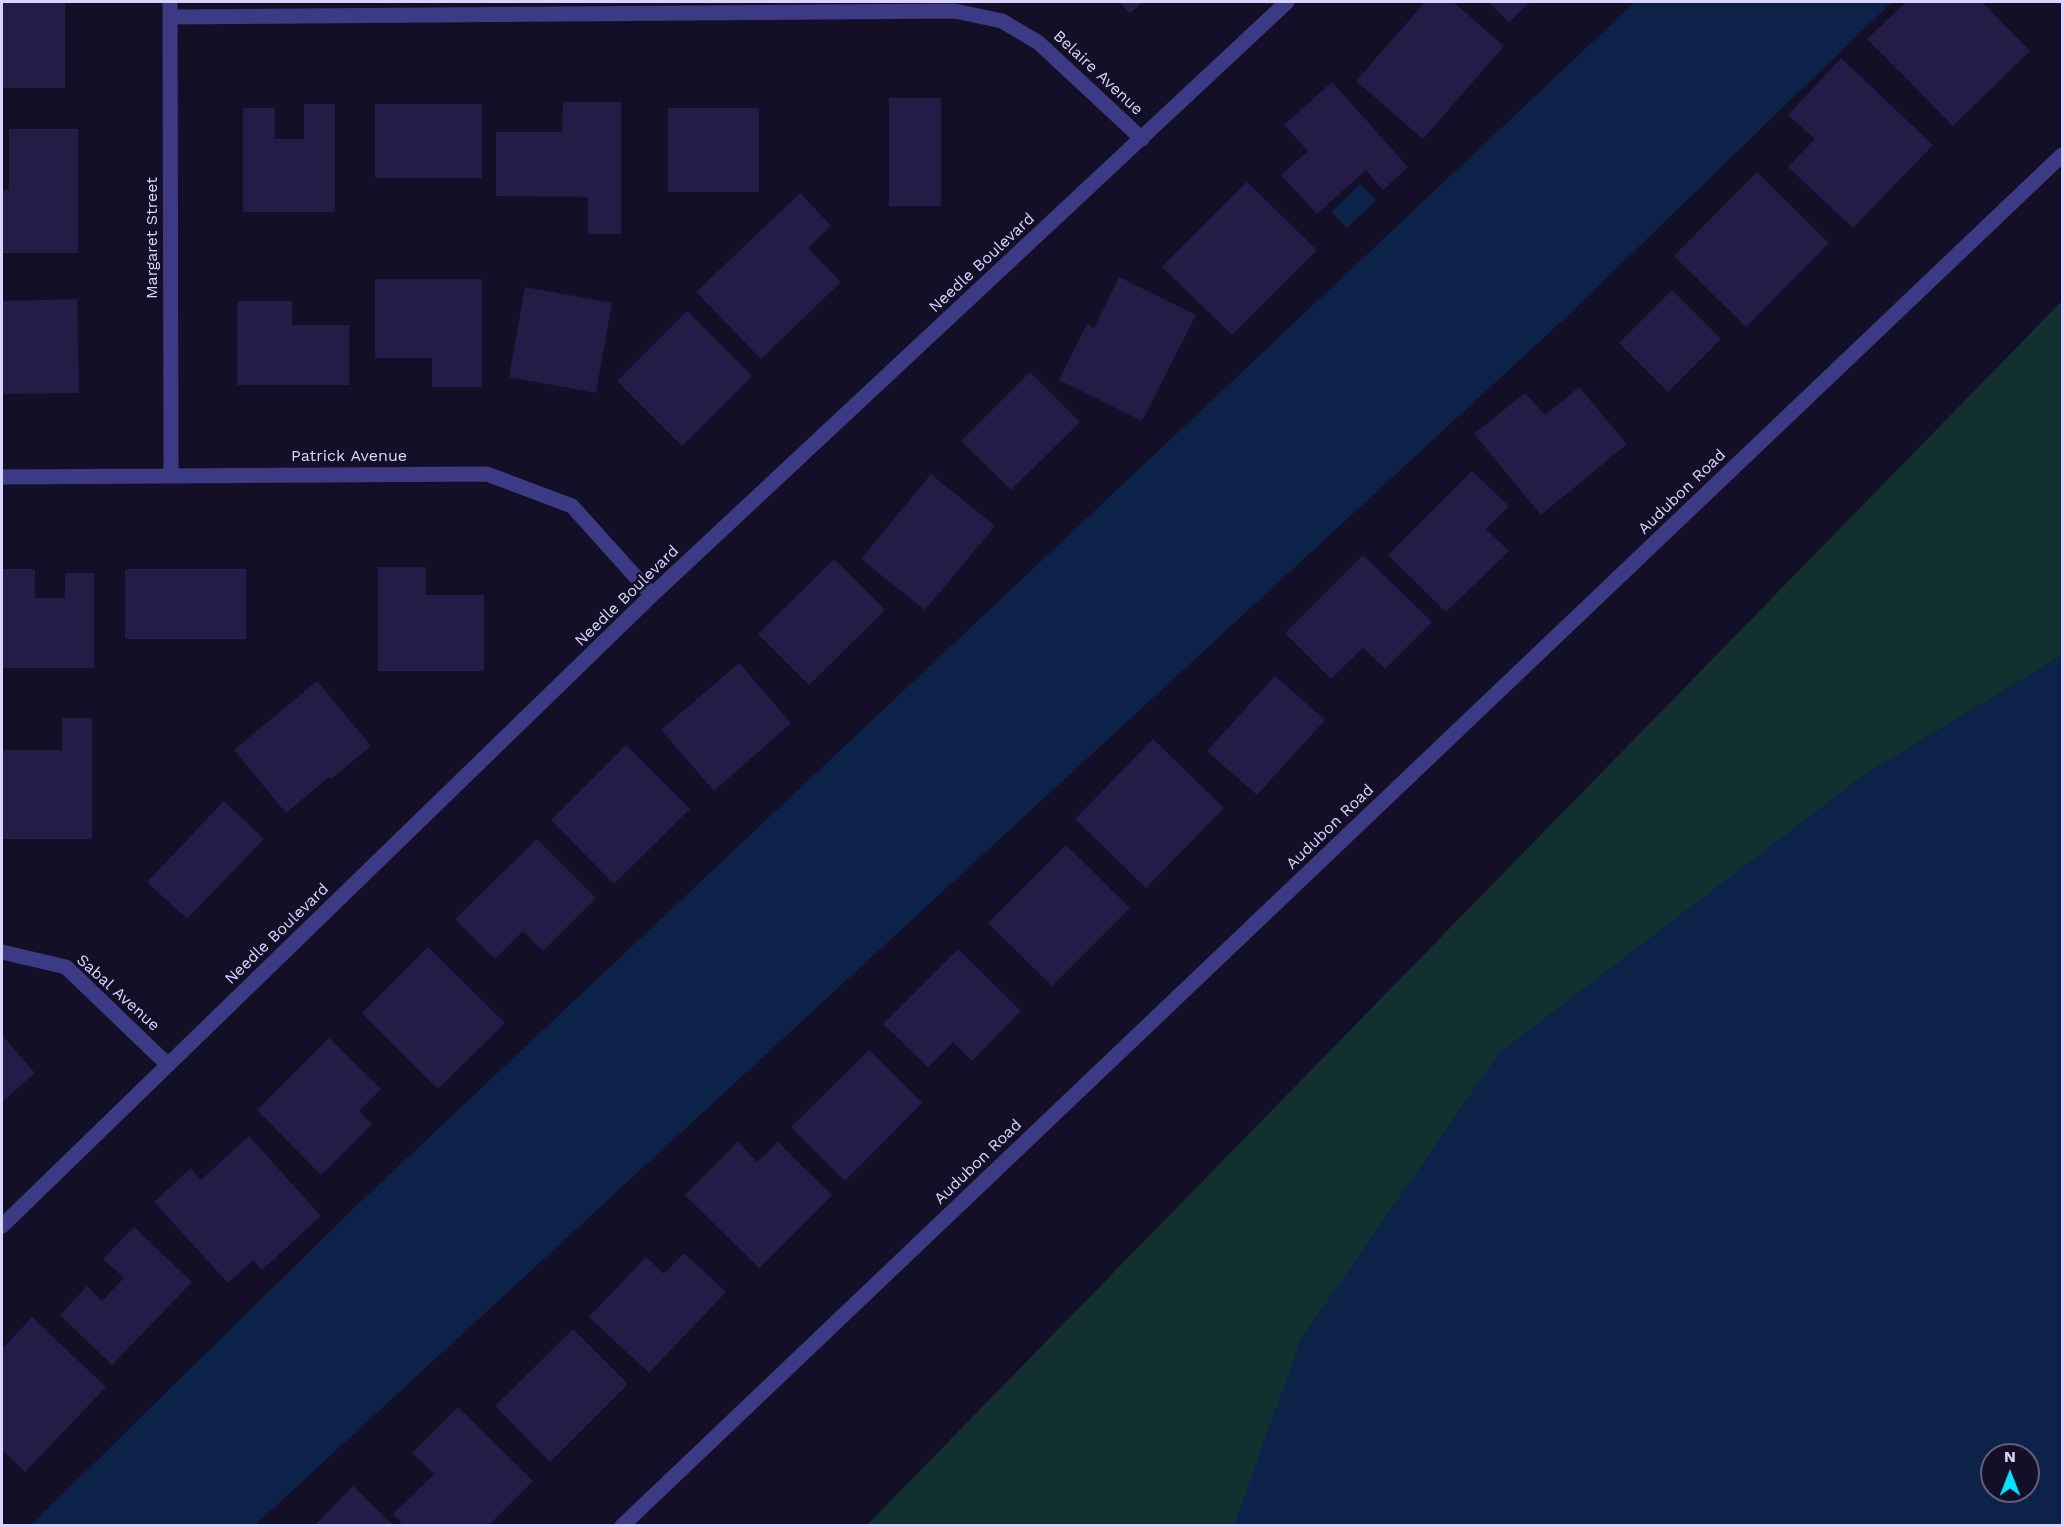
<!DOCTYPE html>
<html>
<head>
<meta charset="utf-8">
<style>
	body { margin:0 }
	#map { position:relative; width:2064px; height:1527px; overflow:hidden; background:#130f26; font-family:"Work Sans",sans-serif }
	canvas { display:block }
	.frame { position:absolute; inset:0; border:3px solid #d9d4ff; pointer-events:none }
	.north { position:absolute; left:1980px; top:1443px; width:60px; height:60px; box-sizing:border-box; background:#130f26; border:2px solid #625e7d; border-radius:50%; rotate:0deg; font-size:16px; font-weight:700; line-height:24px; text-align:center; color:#d9d4ff }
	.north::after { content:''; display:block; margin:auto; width:21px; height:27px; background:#00e5ff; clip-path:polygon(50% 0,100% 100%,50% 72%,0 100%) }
</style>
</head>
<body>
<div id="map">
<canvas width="2064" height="1527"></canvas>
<div class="frame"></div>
<div class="north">N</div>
</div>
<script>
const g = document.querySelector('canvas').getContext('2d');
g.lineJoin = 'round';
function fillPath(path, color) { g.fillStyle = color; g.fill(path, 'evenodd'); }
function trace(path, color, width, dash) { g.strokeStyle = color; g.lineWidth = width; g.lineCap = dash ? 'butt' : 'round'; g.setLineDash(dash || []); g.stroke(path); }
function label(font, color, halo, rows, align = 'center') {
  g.font = font + ' "Work Sans",sans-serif'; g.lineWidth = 5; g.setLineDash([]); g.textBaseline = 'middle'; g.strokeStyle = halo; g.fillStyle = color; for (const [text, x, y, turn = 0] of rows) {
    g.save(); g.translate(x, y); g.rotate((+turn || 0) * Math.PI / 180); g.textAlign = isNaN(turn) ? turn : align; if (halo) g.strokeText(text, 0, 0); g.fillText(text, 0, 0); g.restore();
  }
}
const green = new Path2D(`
	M2062,301V1525H867ZM1992,1455H2028V1491H1992Z`);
const water = new Path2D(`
	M1635,2H1892L1562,321L255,1525H31L355,1207Z
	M1360,184L1376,200L1347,228L1331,212Z
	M2062,655V1525H1234L1301,1339L1499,1053L1865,774ZM1992,1455H2028V1491H1992Z`);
const building = new Path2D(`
	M2,2H65V88H2Z
	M1119,2H1143L1130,13Z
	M1425,2H1453L1504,46L1423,139L1356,81Z
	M1488,2H1530L1509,22Z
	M1906,2H1982L2030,51L1953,126L1867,39Z
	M1841,58L1933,145L1853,228L1788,167L1815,139L1788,115Z
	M1332,82L1408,167L1383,190L1366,170L1317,214L1281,175L1308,151L1284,125Z
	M889,98H941V206H889Z
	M563,102H621V234H588V197L496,196V132H562Z
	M304,104H335V212H243V108H275V139H304Z
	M375,104H482V178H375Z
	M668,108H759V192H668Z
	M9,129H78V253H2V190H9Z
	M1757,172L1829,243L1746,327L1674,256Z
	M1247,182L1317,250L1232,335L1162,267Z
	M800,193L831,226L808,248L841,282L761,359L696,292Z
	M1119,277L1196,315L1142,421L1059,380L1087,324L1094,328Z
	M375,279H482V387H432V358H375Z
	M525,287L612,303L596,393L509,377Z
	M1672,290L1721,339L1668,392L1619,343Z
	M77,299L79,393L2,394V301Z
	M237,301H292V325H349V385H237Z
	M687,311L752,376L682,446L617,381Z
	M1030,372L1080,422L1011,490L961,441Z
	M1579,387L1627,444L1541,515L1474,434L1525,393L1545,415Z
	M1472,471L1509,506L1486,529L1509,551L1446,612L1388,555Z
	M931,474L995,526L925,610L861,559Z
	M1363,555L1432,622L1385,669L1363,648L1331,679L1285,633Z
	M834,559L885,610L809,685L758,634Z
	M378,567H426V595H484V671H378Z
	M2,569H35V598H65V573H94V668H2Z
	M125,569H246V639H125Z
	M739,663L791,723L714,791L661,730Z
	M1275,676L1325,720L1257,795L1207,751Z
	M317,681L371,746L331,779L329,777L286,813L234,750Z
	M62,718H92V839H2V750H62Z
	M1153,739L1224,808L1146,888L1075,819Z
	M626,745L690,809L614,884L551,820Z
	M224,801L264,839L187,919L147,882Z
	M537,839L596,898L543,951L523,931L495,959L455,919Z
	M1066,845L1130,908L1052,986L988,923Z
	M428,947L505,1023L438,1089L362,1013Z
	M958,949L1021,1011L972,1061L953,1042L928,1067L883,1024Z
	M2,1035L35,1073L2,1102Z
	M329,1038L381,1089L359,1111L372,1124L321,1175L257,1110Z
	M869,1050L922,1103L845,1181L791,1127Z
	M249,1136L321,1216L262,1270L253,1260L228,1283L154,1202L191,1168L201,1180Z
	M738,1142L757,1162L778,1142L832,1195L759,1268L685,1195Z
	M134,1227L192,1282L112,1365L60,1315L87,1286L102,1301L124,1278L103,1259Z
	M684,1253L726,1292L649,1373L589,1317L646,1257L664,1274Z
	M32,1317L106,1387L25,1472L2,1450V1349Z
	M573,1329L628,1384L550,1462L495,1406Z
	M458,1407L533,1481L488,1526H404L393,1514L434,1474L412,1453Z
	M353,1486L394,1526H314Z`);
const street = new Path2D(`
	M170,2L171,474
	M170,17L955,11L1002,21L1039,43L1142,139
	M2,477L487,474L572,506L652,595
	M2,952L66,967L168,1065
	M2,1226L652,595L1287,2
	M622,1526L2062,155`);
const streetNames = [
	["Belaire Avenue",1098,73,43],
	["Margaret Street",152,238,-90],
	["Needle Boulevard",982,263,-43],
	["Patrick Avenue",349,456],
	["Audubon Road",1682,492,-44],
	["Needle Boulevard",627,596,-44],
	["Audubon Road",1330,827,-44],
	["Needle Boulevard",277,934,-44],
	["Sabal Avenue",118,993,42],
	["Audubon Road",978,1162,-44]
];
fillPath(green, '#12302f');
fillPath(water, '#0c2248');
fillPath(building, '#241b47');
trace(street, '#3d3a85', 15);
label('16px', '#d9d4ff', '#130f26', streetNames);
</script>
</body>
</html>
